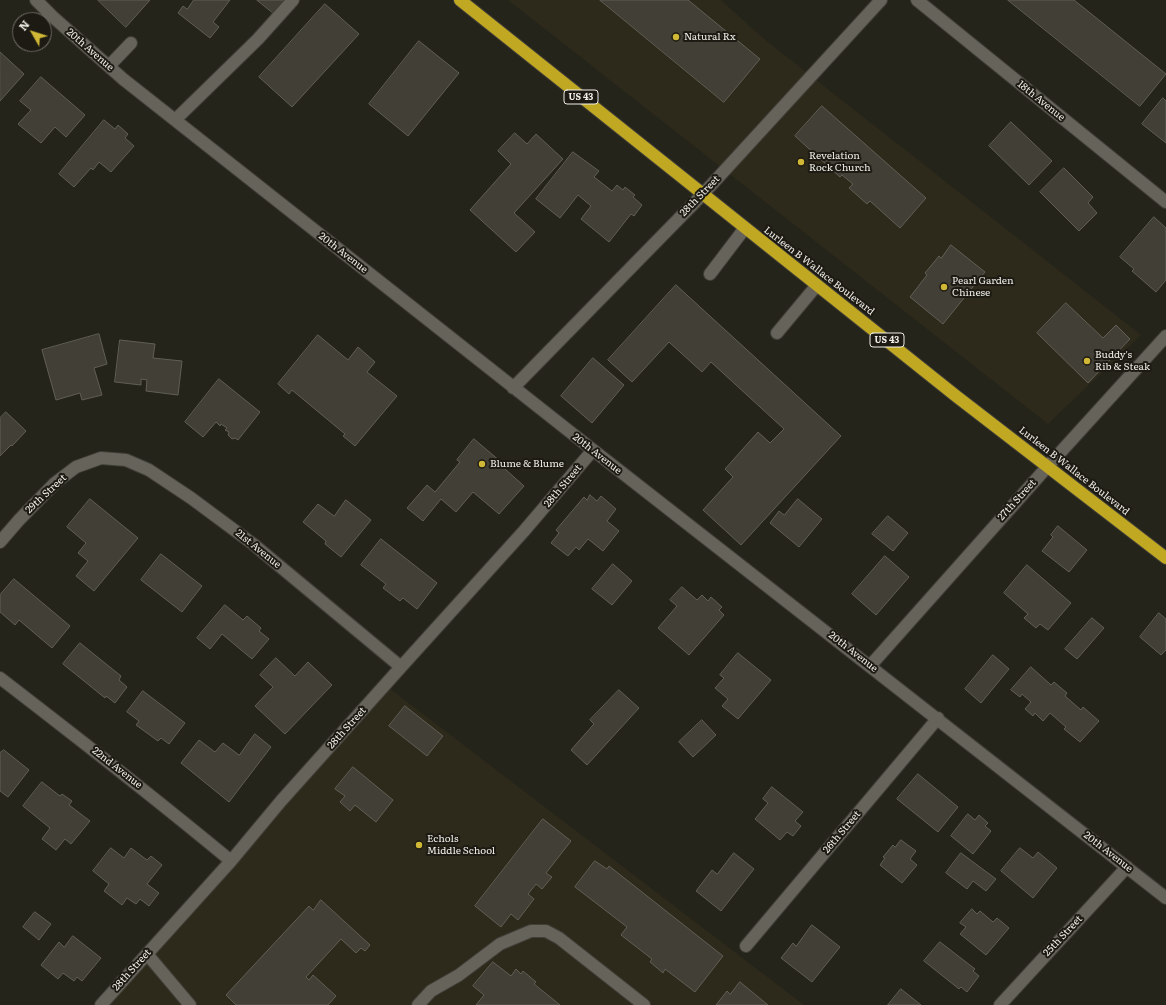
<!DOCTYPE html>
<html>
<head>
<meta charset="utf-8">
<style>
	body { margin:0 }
	#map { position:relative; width:1166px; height:1005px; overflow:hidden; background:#25241b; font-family:Literata,serif }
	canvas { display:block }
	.north { position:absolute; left:12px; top:12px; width:40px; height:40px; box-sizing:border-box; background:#1c1a12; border:1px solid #706f68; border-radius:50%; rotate:309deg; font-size:11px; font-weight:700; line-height:16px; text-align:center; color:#efeee8 }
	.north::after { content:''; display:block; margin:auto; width:14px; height:18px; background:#d1b736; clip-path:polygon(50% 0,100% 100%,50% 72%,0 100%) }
</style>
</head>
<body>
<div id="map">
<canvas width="1166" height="1005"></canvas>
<div class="north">N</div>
</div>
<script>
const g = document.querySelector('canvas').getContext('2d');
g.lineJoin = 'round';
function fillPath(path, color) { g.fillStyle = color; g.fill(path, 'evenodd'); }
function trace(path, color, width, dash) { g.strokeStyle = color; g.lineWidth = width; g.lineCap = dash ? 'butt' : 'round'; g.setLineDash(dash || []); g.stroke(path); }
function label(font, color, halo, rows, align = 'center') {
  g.font = font + ' Literata,serif'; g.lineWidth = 4; g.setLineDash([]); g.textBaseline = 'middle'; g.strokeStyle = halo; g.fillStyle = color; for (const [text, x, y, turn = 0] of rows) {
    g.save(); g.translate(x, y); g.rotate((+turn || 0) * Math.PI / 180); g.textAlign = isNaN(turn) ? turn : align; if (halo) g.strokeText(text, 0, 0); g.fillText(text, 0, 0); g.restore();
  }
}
const built = new Path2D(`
	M508,0H721L764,39L1141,335L1048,424Z
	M385,685L804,1005H101Z`);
const building = new Path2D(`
	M98,0H150L126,27Z
	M194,0H230L213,22L219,27L210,38L178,13L183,6L187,9Z
	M257,0H287L276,15Z
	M600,0H688L760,59L724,102Z
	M1008,0H1074L1166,74L1140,106Z
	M325,4L359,34L292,107L259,77Z
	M419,41L459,73L408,136L369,104Z
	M0,52L24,74L0,101Z
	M41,77L85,115L66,137L55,127L41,143L18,124L31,110L20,101Z
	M1163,98L1166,101V143L1142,124Z
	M822,106L926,198L900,228L870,201L867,204L849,188L853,184L842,175L840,177L795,136Z
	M104,120L115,129L118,125L128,134L125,138L134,146L111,172L99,162L93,170L91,168L74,187L59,174Z
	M1011,122L1052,161L1029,185L989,146Z
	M515,133L527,144L536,134L563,159L514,213L535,232L516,252L470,210L511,164L498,151Z
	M573,152L599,171L594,177L612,191L617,185L623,190L625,187L635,195L633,197L642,205L634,216L631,214L609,242L581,219L591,206L578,195L560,218L536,199Z
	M1064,168L1093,197L1088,203L1097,213L1079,231L1040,192Z
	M1154,217L1166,228V280L1156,292L1132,271L1134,269L1120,257Z
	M951,245L985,272L943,324L910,297L927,275L925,273L939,256L941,258Z
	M676,285L841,436L741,545L703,510L733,477L725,469L758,432L770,443L784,429L711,362L702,372L669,342L632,382L608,360Z
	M1066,303L1103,338L1116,325L1130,339L1088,383L1037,333Z
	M99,334L107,364L94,368L102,395L82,400L80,393L56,400L42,350Z
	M318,335L348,360L358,347L375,362L367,372L397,396L355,446L343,436L345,434L292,390L289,394L278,384Z
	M120,340L155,344L153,358L182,361L178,395L146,391L147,380L141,379V385L115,382Z
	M593,358L624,385L592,423L561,396Z
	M219,379L260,412L238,440L235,438L232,439L228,435L229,432L225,430L227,428L221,424L220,426L216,422L203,437L185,422Z
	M6,412L26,431L12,446L11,445L0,456V418Z
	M474,439L507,467L505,469L524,486L499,514L473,492L456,512L441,499L423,521L407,508L427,485L435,492L460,462L457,460Z
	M590,495L597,501L601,496L616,509L607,521L619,531L603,551L588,539L579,550L576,547L568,556L551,543L559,533L556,530L584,497L587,500Z
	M90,499L138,538L94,591L76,576L88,561L78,553L86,543L67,527Z
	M798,499L822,519L799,547L770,523L779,511L784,515Z
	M346,500L371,520L341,557L325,544L326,541L303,522L318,504L334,516Z
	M888,516L908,533L893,551L872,534Z
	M1058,526L1087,550L1069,572L1042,551L1053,537L1051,535Z
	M381,539L437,583L417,609L403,598L400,601L383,588L386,584L361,565Z
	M161,554L202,586L182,612L141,580Z
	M885,556L909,577L876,615L852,594Z
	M613,564L632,581L612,605L592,589Z
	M1027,565L1071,603L1048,630L1040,624L1036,628L1024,618L1028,614L1004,593Z
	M14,579L70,626L52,648L19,620L15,625L0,612V595Z
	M682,587L697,600L702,595L708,601L711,597L722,607L719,610L724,615L689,655L658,628L677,606L670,600Z
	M225,605L243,620L247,616L261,628L259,631L269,639L252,659L222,634L210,649L197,638Z
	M1159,613L1166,619V650L1161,655L1140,637Z
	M1092,618L1104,628L1077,659L1065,649Z
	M80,643L121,676L119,680L127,687L115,703L106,696L105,698L63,664Z
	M738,653L771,680L738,719L722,706L728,699L715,688L724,678L720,675Z
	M993,655L1009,669L981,703L965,689Z
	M276,658L295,676L308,662L332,685L285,734L255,706L273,687L260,675Z
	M1031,667L1051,685L1054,682L1067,693L1065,696L1081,710L1083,707L1099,721L1080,742L1064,729L1066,727L1050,713L1043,721L1035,713L1033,716L1025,709L1031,702L1022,694L1020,697L1011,690Z
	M619,690L639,708L587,765L571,750L594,724L590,720Z
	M143,691L185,723L169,744L161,738L158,741L136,725L139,721L127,712Z
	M405,706L443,736L427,756L389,726Z
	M702,720L716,735L693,757L679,742Z
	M255,734L271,747L229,802L181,763L199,740L215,752L223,743L239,755Z
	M4,750L29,770L8,797L0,791V753Z
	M353,767L393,800L376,822L355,805L350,811L340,802L345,796L335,789Z
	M918,774L958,807L938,832L897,799Z
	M42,782L60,796L62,794L72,801L69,805L90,821L71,844L65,839L56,850L42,839L50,828L23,806Z
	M772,787L803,812L795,821L801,826L793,836L787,832L780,840L755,819L768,803L763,799Z
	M968,814L975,820L979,815L988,823L985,826L991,831L973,854L951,836Z
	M543,819L571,841L546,873L552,877L542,889L536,884L528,894L534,899L518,920L511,914L501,927L475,906Z
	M901,840L916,851L910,859L917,865L902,883L880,865L885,858L883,857L893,845L895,847Z
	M111,848L124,858L131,848L147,860L151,856L162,865L147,884L159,893L149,906L140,899L136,904L127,898L122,905L104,891L109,884L93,871Z
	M1020,848L1033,858L1038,852L1057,868L1033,898L1001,871Z
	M734,853L754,869L721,911L696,891L712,870L717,874Z
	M961,853L996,879L986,891L973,881L967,889L946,873Z
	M595,861L607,869L609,866L723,956L695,992L665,969L663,973L650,962L652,959L621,935L627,927L575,887Z
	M321,900L370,945L365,951L361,948L356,953L341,939L306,977L309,980L313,975L336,996L328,1005H236L226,995L309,906L313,910Z
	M972,909L977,914L980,911L993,922L997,918L1009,928L986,955L960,934L966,927L960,923Z
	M35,912L51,924L39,940L23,927Z
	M812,925L840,947L812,982L781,958L793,943L796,946Z
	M73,936L101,958L82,981L77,977L74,981L63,973L58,979L41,965L59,942L64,947Z
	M940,942L975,969L973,971L979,976L967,992L961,987L959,989L924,961Z
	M493,962L511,976L516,969L521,974L523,971L536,982L534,984L560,1005H476L484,995L473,986Z
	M740,982L768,1005H716L727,991L730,994Z
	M901,989L921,1005H888Z`);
const minor = new Path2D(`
	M36,0L53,17L123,79L593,450L1166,898
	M917,0L1166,202
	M109,66L131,43
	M175,120L258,39L293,0
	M710,274L745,228
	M777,333L817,285
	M513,388L703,194L881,0
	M0,542L19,520L55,483L76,467L101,458L126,460L149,470L191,498L253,544L401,667
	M870,666L1048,466L1166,336
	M0,678C78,738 155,798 231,861
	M746,946L938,718
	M147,954L190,1005
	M101,1005L231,861L281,801L401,667L524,531L593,450
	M418,1005L431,991L459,975L500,944L531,931H546L559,938L644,1005
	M1000,1005L1127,867`);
const highway = new Path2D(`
	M460,0L956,396L1166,558`);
const markers = [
	[676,37,4,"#d1b736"],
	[801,162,4,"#d1b736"],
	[944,287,4,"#d1b736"],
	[1087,361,4,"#d1b736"],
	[482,464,4,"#d1b736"],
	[419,845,4,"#d1b736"]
];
const shields = [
	[581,97,34],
	[887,340,34]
];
const shieldNames = [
	["US 43",581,97],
	["US 43",887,340]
];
const poiNames = [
	["Natural Rx",684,37],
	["Revelation",809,156],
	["Rock Church",809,168],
	["Pearl Garden",952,281],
	["Chinese",952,293],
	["Buddy's",1095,355],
	["Rib & Steak",1095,367],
	["Blume & Blume",490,464],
	["Echols",427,839],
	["Middle School",427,851]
];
const streetNames = [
	["20th Avenue",90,50,41],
	["18th Avenue",1041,101,39],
	["28th Street",700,196,-46],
	["20th Avenue",343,253,38],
	["Lurleen B Wallace Boulevard",819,271,38],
	["20th Avenue",597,454,38],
	["Lurleen B Wallace Boulevard",1074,471,38],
	["28th Street",563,486,-50],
	["29th Street",46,494,-43],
	["27th Street",1017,500,-48],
	["21st Avenue",258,549,39],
	["20th Avenue",853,652,38],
	["28th Street",347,728,-48],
	["22nd Avenue",117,768,38],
	["26th Street",842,832,-50],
	["20th Avenue",1108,852,38],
	["25th Street",1063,936,-47],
	["28th Street",132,970,-48]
];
fillPath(built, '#2d2a1b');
fillPath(building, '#413f36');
trace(building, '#615f55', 1);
trace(minor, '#403e38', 14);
trace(highway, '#403e38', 14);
trace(minor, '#65635a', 12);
trace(highway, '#c1a822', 12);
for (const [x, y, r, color] of markers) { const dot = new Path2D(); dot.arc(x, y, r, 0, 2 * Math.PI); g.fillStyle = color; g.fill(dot); trace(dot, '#1c1a12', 1.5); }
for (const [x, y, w] of shields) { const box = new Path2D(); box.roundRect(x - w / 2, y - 7, w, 14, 3); g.fillStyle = '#1c1a12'; g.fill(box); trace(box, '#efeee8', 1); }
label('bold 9px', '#efeee8', null, shieldNames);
label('10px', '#efeee8', '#1c1a12', poiNames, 'left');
label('10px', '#efeee8', '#1c1a12', streetNames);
</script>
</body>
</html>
